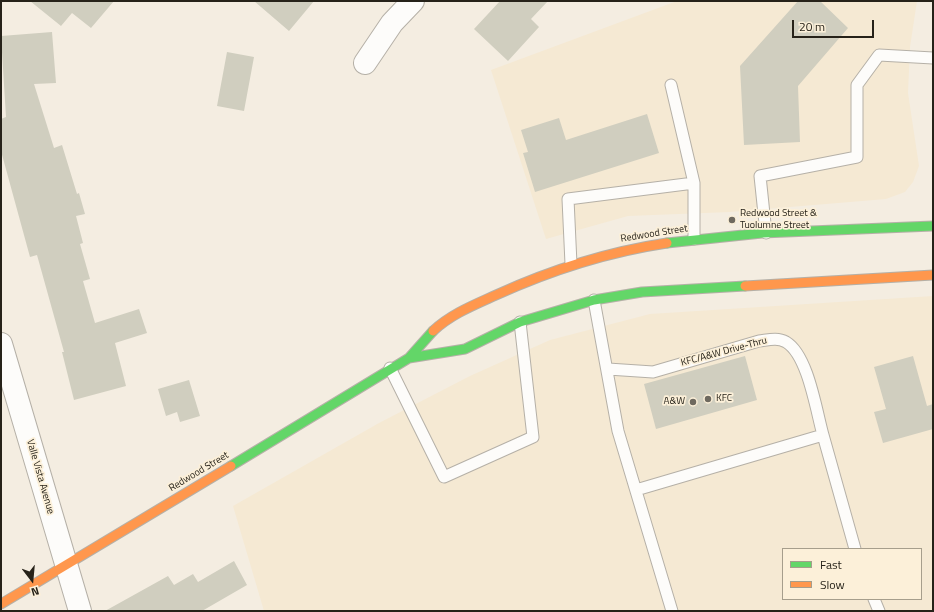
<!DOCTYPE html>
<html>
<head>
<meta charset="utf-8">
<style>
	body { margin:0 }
	#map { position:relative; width:934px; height:612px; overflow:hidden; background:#f4ede1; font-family:"Titillium Web",sans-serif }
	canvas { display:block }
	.frame { position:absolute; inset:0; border:2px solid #262219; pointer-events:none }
	.legend { position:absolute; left:782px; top:548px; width:140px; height:52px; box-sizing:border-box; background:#fcf0d9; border:1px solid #a69e8c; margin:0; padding:5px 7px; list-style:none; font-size:12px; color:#262219 }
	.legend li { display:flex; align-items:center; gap:8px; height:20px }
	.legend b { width:20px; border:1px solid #a69e8c }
	.north { position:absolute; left:12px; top:560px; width:40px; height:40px; -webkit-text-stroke:3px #fcf0d9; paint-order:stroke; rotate:164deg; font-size:11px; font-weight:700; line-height:16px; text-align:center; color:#262219 }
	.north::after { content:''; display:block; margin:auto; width:14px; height:18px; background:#262219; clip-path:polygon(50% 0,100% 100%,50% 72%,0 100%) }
	.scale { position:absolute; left:792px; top:20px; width:82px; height:18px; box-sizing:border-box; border:2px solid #262219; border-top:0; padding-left:5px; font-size:12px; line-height:14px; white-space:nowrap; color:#262219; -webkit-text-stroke:3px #fcf0d9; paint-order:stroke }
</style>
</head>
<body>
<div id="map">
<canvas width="934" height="612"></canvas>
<div class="frame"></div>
<ul class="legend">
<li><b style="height:5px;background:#63d668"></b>Fast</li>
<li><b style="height:5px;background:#ff974d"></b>Slow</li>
</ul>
<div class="north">N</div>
<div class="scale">20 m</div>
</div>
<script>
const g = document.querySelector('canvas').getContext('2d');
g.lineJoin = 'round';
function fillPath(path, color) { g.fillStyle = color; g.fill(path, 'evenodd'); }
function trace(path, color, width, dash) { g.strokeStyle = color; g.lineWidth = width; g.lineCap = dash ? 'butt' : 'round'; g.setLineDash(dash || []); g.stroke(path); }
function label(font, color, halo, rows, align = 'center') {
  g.font = font + ' "Titillium Web",sans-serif'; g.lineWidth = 3.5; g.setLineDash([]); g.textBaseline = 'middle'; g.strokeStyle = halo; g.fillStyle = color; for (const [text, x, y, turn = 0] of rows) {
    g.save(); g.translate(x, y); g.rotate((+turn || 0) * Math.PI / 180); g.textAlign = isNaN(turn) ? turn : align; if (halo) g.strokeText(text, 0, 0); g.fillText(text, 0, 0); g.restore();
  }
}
const built = new Path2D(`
	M677,1H917L910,47L908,93L919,166L913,182L905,192L886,199L730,212L628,216L546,239L491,70Z
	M933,296V611H264L233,506L379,423L470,376L550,340L650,314ZM783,549H921V599H783Z`);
const building = new Path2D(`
	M30,1H114L91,28L72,13L61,26Z
	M254,1H314L289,31Z
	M500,1H548L531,19L539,27L508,61L474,29Z
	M798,1H820L848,28L798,86L800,142L744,145L740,66Z
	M52,32L56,83L34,84L54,148L62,145L77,194L79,193L85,214L76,216L83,243L80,244L90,279L83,281L95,323L139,309L147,333L115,343L126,386L74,400L62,352H64L37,255L30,257L1,151V119L6,117L1,36Z
	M227,52L254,57L244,111L217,106Z
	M647,114L659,153L535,192L523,153L528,152L521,130L559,118L566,140Z
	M745,356L757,400L656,429L644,384Z
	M913,356L927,406L933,404V429L883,443L874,412L886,409L874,367Z
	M189,380L200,416L180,422L177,412L166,416L158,389Z
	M234,561L247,585L202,611H105L168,576L174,585L193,574L198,582Z`);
const lane = new Path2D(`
	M671,85L694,183
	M766,233L760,176L857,157V85L879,55L933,58
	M571,264L568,199L694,183V239
	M594,300L618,431L672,611
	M390,368L444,477L533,437L520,322
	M608,369L653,372L759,341C768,340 777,337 786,342C808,355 816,410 823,435
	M636,490L823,435L855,549
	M874,599L879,611`);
const street = new Path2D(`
	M365,63L392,23L413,1
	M1,344L80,611`);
const fast = new Path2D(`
	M667,243L762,233L933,226
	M409,358L465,349L520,322L594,300L642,292L745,286
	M231,466L409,358L433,331`);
const slow = new Path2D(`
	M745,286L933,275
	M433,331C451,314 474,305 496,295C551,270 607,252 667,243
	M1,604L231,466`);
const markers = [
	[732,220,4,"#6e695f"],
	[708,399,4,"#6e695f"],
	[693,402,4,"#6e695f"]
];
const poiNames = [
	["Redwood Street &",740,214],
	["Tuolumne Street",740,226],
	["KFC",716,399],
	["A&W",685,402,"right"]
];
const streetNames = [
	["Redwood Street",654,234,-9],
	["KFC/A&W Drive-Thru",724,352,-15],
	["Redwood Street",199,472,-31],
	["Valle Vista Avenue",40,477,74]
];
fillPath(built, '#f5e9d3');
fillPath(building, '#d0cebf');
trace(lane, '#b5b0a7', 13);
trace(street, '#b5b0a7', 24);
trace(fast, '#b5b0a7', 11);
trace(slow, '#b5b0a7', 11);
trace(lane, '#fdfcfa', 11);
trace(street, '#fdfcfa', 22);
trace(fast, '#63d668', 9);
trace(slow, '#ff974d', 9);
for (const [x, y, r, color] of markers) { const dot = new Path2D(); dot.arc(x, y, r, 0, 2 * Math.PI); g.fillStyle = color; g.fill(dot); trace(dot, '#fcf0d9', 1.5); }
label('10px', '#262219', '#fcf0d9', poiNames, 'left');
label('10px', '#262219', '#fcf0d9', streetNames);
</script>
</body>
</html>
